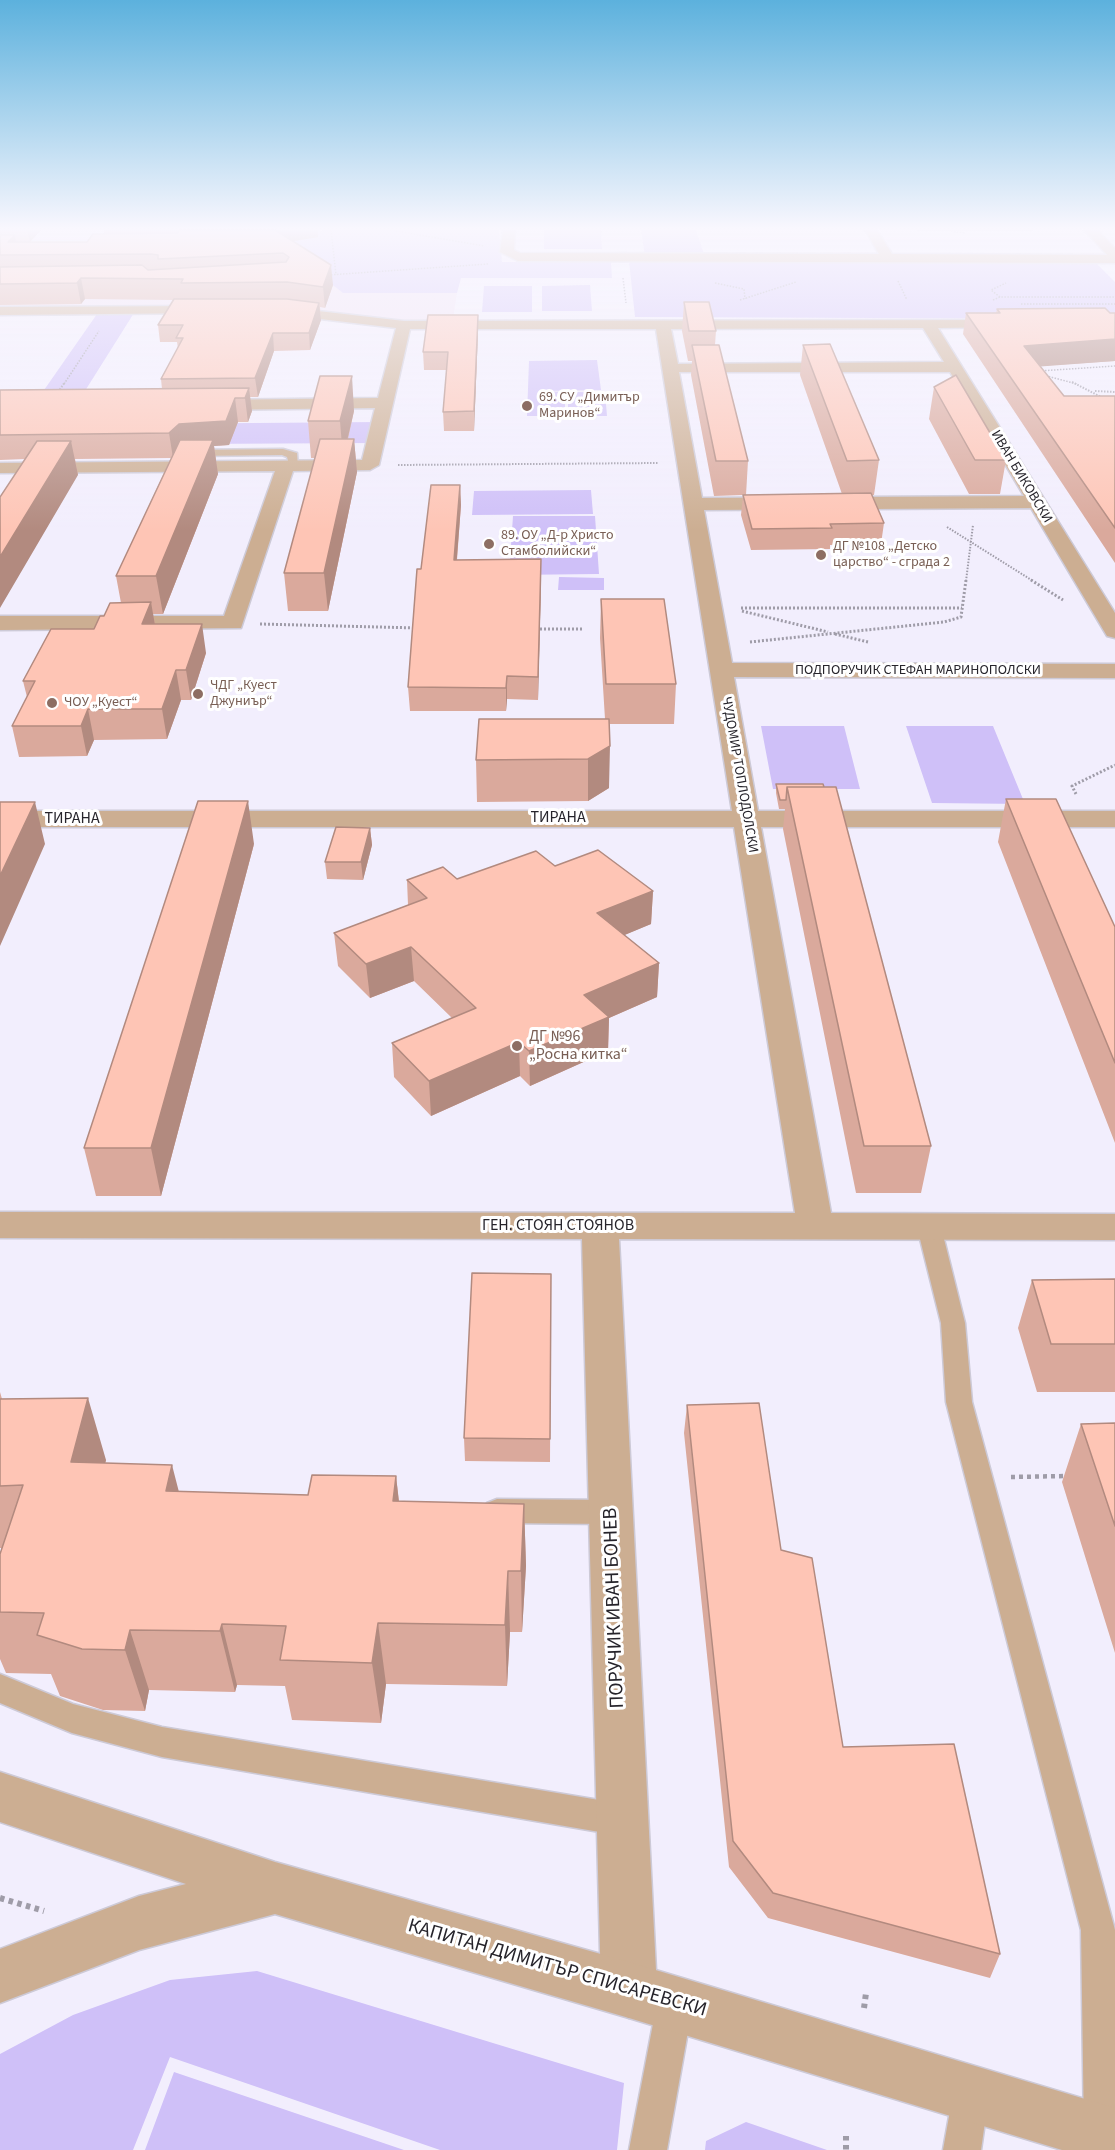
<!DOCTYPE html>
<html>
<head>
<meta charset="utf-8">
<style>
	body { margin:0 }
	canvas { display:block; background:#f2eefd }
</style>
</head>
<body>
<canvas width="1115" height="2150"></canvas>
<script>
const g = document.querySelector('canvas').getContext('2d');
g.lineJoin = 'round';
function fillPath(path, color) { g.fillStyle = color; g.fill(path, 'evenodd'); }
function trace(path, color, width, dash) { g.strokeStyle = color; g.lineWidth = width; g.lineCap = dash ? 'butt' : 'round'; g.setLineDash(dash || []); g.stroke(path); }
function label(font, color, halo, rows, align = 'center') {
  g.font = font + ' "Source Sans 3",sans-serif'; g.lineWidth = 6; g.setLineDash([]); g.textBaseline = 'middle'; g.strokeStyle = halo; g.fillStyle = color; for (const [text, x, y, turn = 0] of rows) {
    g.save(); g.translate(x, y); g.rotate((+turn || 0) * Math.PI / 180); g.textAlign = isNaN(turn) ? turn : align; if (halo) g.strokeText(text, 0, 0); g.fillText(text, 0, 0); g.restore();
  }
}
const commercial = new Path2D(`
	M244,230L320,275L343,293H457L452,325H404L289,309L0,311V281Z`);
const green = new Path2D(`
	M325,230H499L502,262H611L612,278H461L457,293H343L320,275L258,236Z
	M629,261L1095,262L1115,282V319L635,317Z
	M590,285L592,311H542V286Z
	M484,286H532V312H482Z
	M134,313L78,402L35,403L97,314Z
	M597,360L601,390L540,391L565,392V416H527L529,361Z
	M568,392H605L607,416H568Z
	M380,422L376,443L0,445V425Z
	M591,490L593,514L472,515L474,491Z
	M513,516H595L599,574L509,575Z
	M559,577L604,578V590H558Z
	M761,726H844L860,789H773Z
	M906,726H993L1025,804L932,803Z
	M257,1971L624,2083L617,2150H440L170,2057L133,2150H0V2054L73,2015L170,1980Z
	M174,2072L404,2150H145Z
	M746,2122L827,2150H705L706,2141Z`);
const forest = new Path2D(`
	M544,230H601L602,249H544Z
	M641,230H696L705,257H645Z`);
const pathFar4 = new Path2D(`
	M331,230L336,275
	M390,230L484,246
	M951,231L965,233
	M328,275L488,264
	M623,278L626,303
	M898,281L907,300
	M715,283L744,289L745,299
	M1000,297L991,290L1006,283
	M740,300L796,282
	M993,300L1000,297H1115
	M1021,304H1115
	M1039,371L1115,366
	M1043,375L1077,384
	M64,384L99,331`);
const pathFar3 = new Path2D(`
	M1072,382L1105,399
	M1095,391L1115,392
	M58,392L65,382
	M398,465L658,463
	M947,527L1033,581
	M966,581L973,525`);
const pathFar2 = new Path2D(`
	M1031,580L1063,600
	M741,608H962
	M742,611L828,632
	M260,624L418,628
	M536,629H582
	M835,634L868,642
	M750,642L944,622L961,617L966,580
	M1076,794L1072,786L1115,765`);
const pathFar1 = new Path2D(`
	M1011,1477L1066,1476`);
const path = new Path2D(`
	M0,1898L44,1911
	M864,2008L866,1993
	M846,2136V2150`);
const service = new Path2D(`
	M283,449L297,453L298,468H290L287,457L282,455L188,456L182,453L188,450Z
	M929,1219L937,1221L941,1227L965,1323L972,1402L1115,1930V2146L1105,2150L1090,2145L1084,2132L1081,1930L946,1402L941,1323L917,1227L921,1221Z
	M497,1499L611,1500L621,1504L625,1512L621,1520L611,1524L497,1523L487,1519L483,1511L487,1503Z
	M0,1674L73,1704L162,1727L623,1804L634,1809L639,1820L634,1831L623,1836L162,1757L72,1733L0,1703Z
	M675,1985L687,1991L693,2003L667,2150H629L657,2003L663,1991Z
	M971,2076L984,2081L989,2094L981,2150H943L953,2094L958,2081Z`);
const minor = new Path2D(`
	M503,230H515L514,250L520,253L879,254L865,230H877L892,254L1115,255V263L518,261L500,252Z
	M211,306L216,307L218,310L216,313L0,315V307Z
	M275,306L404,321L1016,320L1018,323L1016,326L1011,327L938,328L1115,613V638L1107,636L1104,631L1031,508L704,510L732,663L1115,664V678L734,677L758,811H1115V827H761L831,1213L1115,1214V1240L619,1239L657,1990L648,2009L629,2018L610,2009L601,1990L582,1239L0,1238V1212L795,1213L734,827H0V811H732L656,329H410L379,465L370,470L293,471L241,628L0,630V616H224L275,471L0,473V463L362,460L375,408L206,410L198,405L206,400L378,398L396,328L270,313L268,310L270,307ZM923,328L944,362L678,364L671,329ZM679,372H950L1024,496L702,498Z`);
const tertiary = new Path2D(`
	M1084,230H1097L1115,248V259L1110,258Z
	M0,1772L275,1862L629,1962L1115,2108V2150H1062L629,2018L275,1914L139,1950L0,2003V1949L139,1896L186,1884L0,1822Z`);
const wall = new Path2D(`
	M0,230H41L30,242H87L104,234V230H318V237L293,241L333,285L325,308L320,307L321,320L310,350L274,351L258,397H250L252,411L248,422H238L229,445L214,446L218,474L163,614H153L155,624L206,653L191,700H181L167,739L94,740L87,756L19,757L12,726L27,697L23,681L94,629L104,616L121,603L116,576L171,458L75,459L78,475L25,459L0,460V390L162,389L161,379L178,349L177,342H160L158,325L174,300L85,299L81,304L0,305Z
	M917,230H1033V231H918Z
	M684,302L716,331L715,345L748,461L746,495L842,494L800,375L803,345L879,460L874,495H871L884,523L881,544L830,545V549L751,550L741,515L743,495L714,496L691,375L692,361H688L682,331Z
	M997,309L1115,313V361L1040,366L1064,396H1115V563L963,334L966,313H996Z
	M478,332L474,431H444L443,412L447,370H424L423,352Z
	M934,387L1006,460L1000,494H969L929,419Z
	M354,411L348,439H354L357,472L328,611H288L284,573L315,458H311L308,421Z
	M460,485L461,505L457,560L541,581L538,700L507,699L506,711H410L408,687L421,569Z
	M601,599L676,684L674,724H609V788L588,801L477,802L476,760L605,719L600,638Z
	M776,784H823L931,1146L921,1193H856L783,829L785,809H779L776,793Z
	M1006,799L1115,927V1143L998,842Z
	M370,828L372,845L363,880L327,879L325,862Z
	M254,844L161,1196H96L84,1148Z
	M555,866L653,891L651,924L624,935L659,963L657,997L609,1018L608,1051L530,1086L520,1076L431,1116L394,1077L392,1043L452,1018L414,981L370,998L338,966L334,933L408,905L407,880L457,879Z
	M551,1274L550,1462L465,1461L464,1438Z
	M1115,1279V1392H1037L1018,1328L1032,1280Z
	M0,1392L2,1399L106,1460L105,1463L179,1492L308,1495L396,1476L399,1501L524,1504L526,1566L522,1632H510L507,1686L386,1684L381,1723L292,1720L285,1686L237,1685L235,1692L149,1690L145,1711L103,1710L60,1696L51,1674L6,1673L0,1659V1554L2,1548H0Z
	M687,1405L781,1550L843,1747L1000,1954L990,1978L768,1918L729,1867L684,1433Z
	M1115,1423V1653L1062,1482L1081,1424Z`);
const shadedWall = new Path2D(`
	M27,230H41L30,242Z
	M268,230H318V237L270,245Z
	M15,235L18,255L8,242Z
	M331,265L333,285L325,308L323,287Z
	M81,278L85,299L81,304L77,283Z
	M319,303L321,320L310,350L309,333Z
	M478,315V332L474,431V411Z
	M273,333L274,351L258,397L255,378Z
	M1115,339V361L1020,368L1024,346Z
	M352,376L354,411L343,458L340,421Z
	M249,388L252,411L248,422L245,398Z
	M235,398L238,422L229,445L214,446L218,474L163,614L156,576L173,458L169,433L179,424Z
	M354,439L357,472L328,611L324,573Z
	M71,441L78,475L0,608V557Z
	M460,485L461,505L455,582L454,560Z
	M541,559V581L538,700V677Z
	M151,602L156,631L142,624Z
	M202,624L206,653L191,700L186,670Z
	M176,670L181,700L167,739L162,709Z
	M507,676V699L506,711V688Z
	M88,709L94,740L87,756L81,726Z
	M610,746L609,788L588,801V759Z
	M248,801L254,844L161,1196L151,1148Z
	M35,802L45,844L0,946V876Z
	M370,828L372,845L363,880L361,862Z
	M653,891L651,924L596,947L597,913Z
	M411,947L414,981L370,998L366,964Z
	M659,963L657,997L609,1018L608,1051L530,1086L529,1051L584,995Z
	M519,1042L520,1076L431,1116L429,1081Z
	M88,1398L106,1460L90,1525L71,1462Z
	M172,1465L188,1527L166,1491Z
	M396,1476L403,1539L393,1501Z
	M524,1504L526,1566L522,1632L521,1571Z
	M508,1571L510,1632L507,1686L505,1625Z
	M378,1623L386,1684L381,1723L372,1663Z
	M222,1624L237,1685L235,1692L220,1631Z
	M130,1630L149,1690L145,1711L125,1650Z`);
const building = new Path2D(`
	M179,230H275L331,265L323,287L287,282L181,283L183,279L81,278L77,283L0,284V267L142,265L148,270L286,262L289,257L283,253L158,259V255L151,254L0,255V235H15L8,242H87L93,234L178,233Z
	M174,299H287L319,303L309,333H273L255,378L161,379L183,338H176L183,325H158Z
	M684,302H709L716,331H689Z
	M1105,308L1110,313H1115V339L1024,346L1064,396H1115V528L966,313H1000L997,309Z
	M428,315H478L474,411L443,412L448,352H423Z
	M830,344L879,460L847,461L803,345Z
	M692,345H719L748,461H716Z
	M956,375L1006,460H975L934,387Z
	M320,376H352L340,421H308Z
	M249,388L245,398H235L226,421L179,424L169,433L0,435V390Z
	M320,439H354L324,573H284Z
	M180,440H213L156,576H116Z
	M37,441H71L0,557V497Z
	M431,485H460L454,560L541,559L538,677L507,676L506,688L408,687L417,569H421Z
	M871,493L884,523L830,524L832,528L752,529L743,495Z
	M601,599H664L676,684H606Z
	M151,602L142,624H202L186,670H176L162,709H88L81,726H12L35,681H23L51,629H94L100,616H104L110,603Z
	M479,719H609L610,746L588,759L476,760Z
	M776,784H823L824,787H787L786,800H780Z
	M787,787H836L931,1146H864Z
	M1006,799H1056L1115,927V1063Z
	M198,801H248L151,1148H84Z
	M0,802H35L0,876Z
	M336,827L370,828L361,862H325Z
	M598,850L653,891L597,913L659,963L584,995L609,1017L529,1051L519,1042L429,1081L392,1043L476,1008L411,947L366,964L334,933L427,898L407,880L443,867L457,879L536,851L555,866Z
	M472,1273L551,1274L550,1439L464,1438Z
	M1115,1279V1344H1051L1032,1280Z
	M88,1398L71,1462L172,1465L166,1491L308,1495L312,1475L396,1476L393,1501L524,1504L521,1571H508L505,1625L378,1623L372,1663L280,1660L286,1626L222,1624L220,1631L130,1630L125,1650L82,1649L37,1635L44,1613L0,1612V1554L23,1485L0,1486V1399Z
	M759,1403L781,1550L812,1558L843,1747L954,1744L1000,1954L773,1893L733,1841L687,1405Z
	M1115,1423V1526L1081,1424Z`);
const markers = [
	[527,406,6,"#8d6e63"],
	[489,544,6,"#8d6e63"],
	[821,555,6,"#8d6e63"],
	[198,694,6,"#8d6e63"],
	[52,703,6,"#8d6e63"],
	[517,1046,6,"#8d6e63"]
];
const farEducationnames = [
	["69. СУ „Димитър",539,398],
	["Маринов“",539,414],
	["89. ОУ „Д-р Христо",501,536],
	["Стамболийски“",501,552],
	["ДГ №108 „Детско",833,547],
	["царство“ - сграда 2",833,563],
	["ЧДГ „Куест",210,686],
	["Джуниър“",210,702],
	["ЧОУ „Куест“",64,703]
];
const farStreetnames = [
	["ИВАН БИКОВСКИ",1021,477,59],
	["ПОДПОРУЧИК СТЕФАН МАРИНОПОЛСКИ",918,671],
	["ЧУДОМИР ТОПЛОДОЛСКИ",739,775,80]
];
const streetNames = [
	["ТИРАНА",558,818],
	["ТИРАНА",72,819],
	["ГЕН. СТОЯН СТОЯНОВ",558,1226]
];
const educationNames = [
	["ДГ №96",529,1037],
	["„Росна китка“",529,1055]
];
const nearStreetnames = [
	["ПОРУЧИК ИВАН БОНЕВ",615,1608,-92],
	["КАПИТАН ДИМИТЪР СПИСАРЕВСКИ",557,1969,16]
];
fillPath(commercial, '#f0e1f3');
fillPath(green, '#cfc0f8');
fillPath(forest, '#c7b5f6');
trace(service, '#cdcad7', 3);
trace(minor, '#cdcad7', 3);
trace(tertiary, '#cdcad7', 3);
trace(pathFar4, '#9f9ca8', 1.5, [1.5, 1.5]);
trace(pathFar3, '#9f9ca8', 2, [1.5, 1.5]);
trace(pathFar2, '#9f9ca8', 3, [2, 2]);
trace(pathFar1, '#9f9ca8', 4.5, [4, 4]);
trace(path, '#9f9ca8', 6, [4.5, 4.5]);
fillPath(service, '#ccae92');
fillPath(minor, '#ccae92');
fillPath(tertiary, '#ccae92');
fillPath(wall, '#daa99c');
fillPath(shadedWall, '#b28a7f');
fillPath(building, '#fec5b5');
trace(building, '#b28a7f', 1.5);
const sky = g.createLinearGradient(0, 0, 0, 531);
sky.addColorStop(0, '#5cb1dd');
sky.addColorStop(0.43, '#f9f7fe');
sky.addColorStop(1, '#f9f7fe00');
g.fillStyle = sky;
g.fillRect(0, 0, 1115, 531);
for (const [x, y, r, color] of markers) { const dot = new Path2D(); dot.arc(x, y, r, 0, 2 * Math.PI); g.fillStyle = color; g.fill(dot); trace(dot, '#fff', 2); }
label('14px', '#785e54', '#fff', farEducationnames, 'left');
label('14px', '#26242b', '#fff', farStreetnames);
label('16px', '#26242b', '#fff', streetNames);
label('16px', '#785e54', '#fff', educationNames, 'left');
label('20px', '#26242b', '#fff', nearStreetnames);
</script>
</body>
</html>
